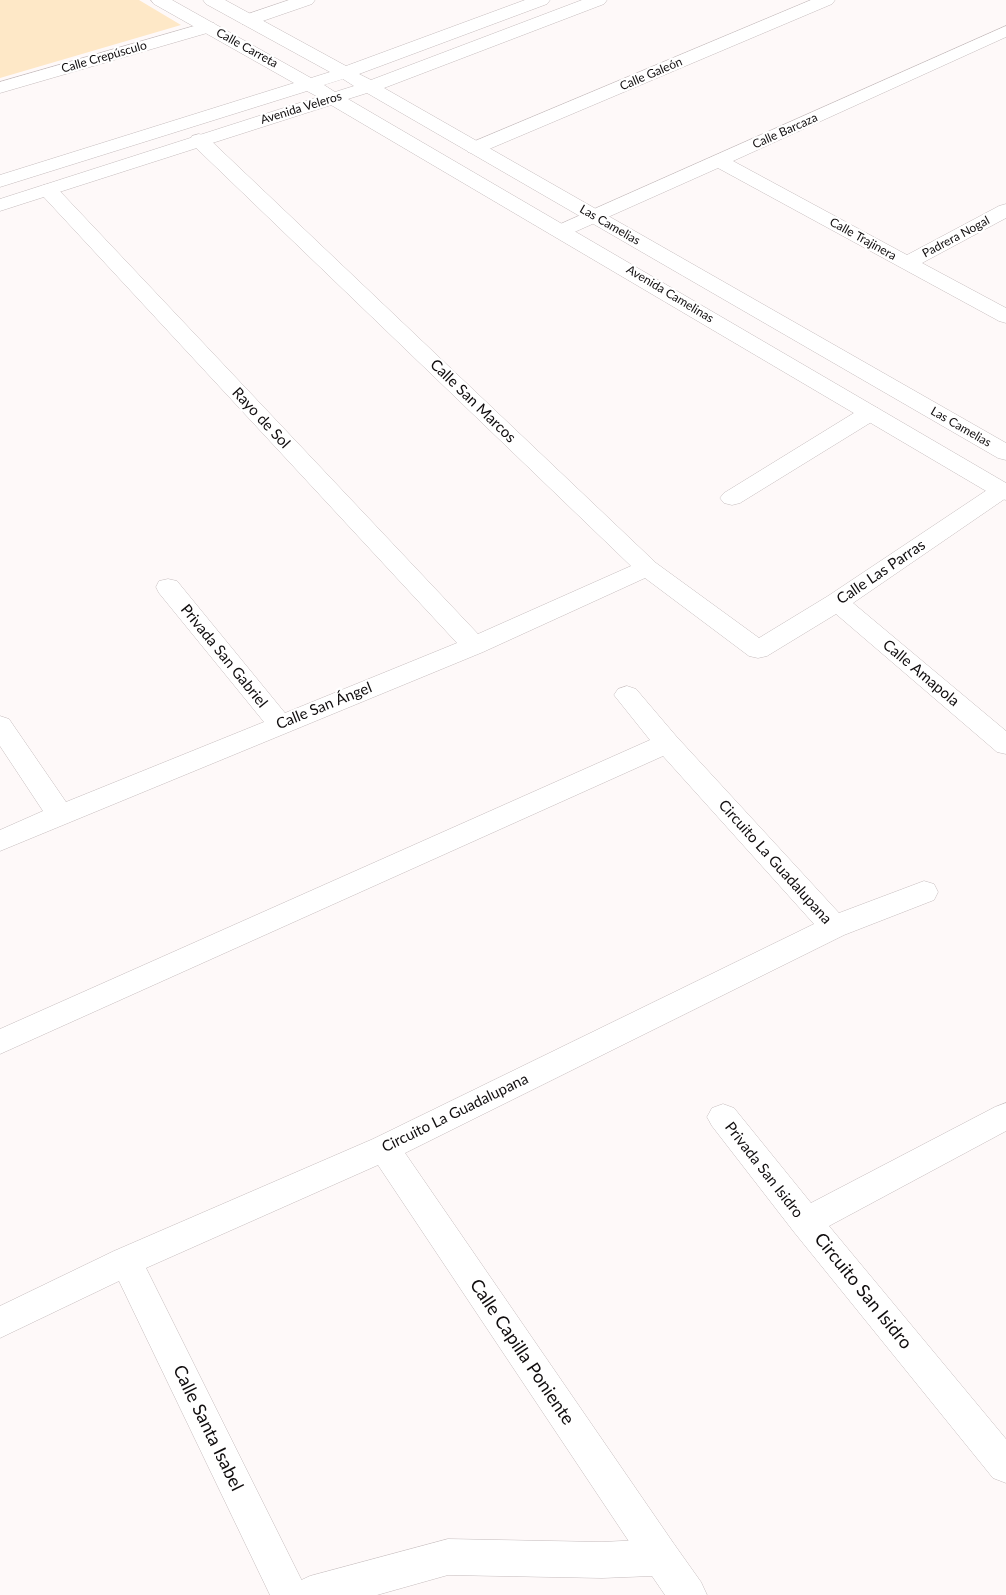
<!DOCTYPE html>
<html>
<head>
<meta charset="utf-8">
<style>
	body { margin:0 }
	canvas { display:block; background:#fef9f9 }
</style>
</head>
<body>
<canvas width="1006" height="1595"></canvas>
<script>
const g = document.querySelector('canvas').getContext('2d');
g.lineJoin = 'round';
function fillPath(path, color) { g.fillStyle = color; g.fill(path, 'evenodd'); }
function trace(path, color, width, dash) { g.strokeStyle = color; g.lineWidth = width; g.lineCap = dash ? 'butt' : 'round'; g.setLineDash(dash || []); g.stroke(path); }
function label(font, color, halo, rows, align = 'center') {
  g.font = font + ' Lato,sans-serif'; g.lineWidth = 4.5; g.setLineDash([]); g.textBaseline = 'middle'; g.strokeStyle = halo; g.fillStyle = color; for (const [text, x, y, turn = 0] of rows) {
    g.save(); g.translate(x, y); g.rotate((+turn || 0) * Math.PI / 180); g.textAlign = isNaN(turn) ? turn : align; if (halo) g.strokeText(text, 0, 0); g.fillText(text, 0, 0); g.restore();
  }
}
const green = new Path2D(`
	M0,0H139L181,25L0,78Z`);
const street = new Path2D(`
	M289,0H315L312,4L254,24L248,25L242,24L239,20L242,16Z
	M811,0H835L832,4L482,152L475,154L468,152L466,148L468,144Z
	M208,22L214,23L217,27L214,31L0,93V82Z
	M1006,26V37L733,161L907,255L999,206L1006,204V218L922,263L1006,308V323L999,321L718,168L570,234L563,236L556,234L553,230L556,226Z
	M199,134L206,136L656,563L759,638L828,596L993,486L1001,484L1006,485V498L853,603L1006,731V754L997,752L836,614L767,656L758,658L749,656L645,578L483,652L0,851V830L43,811L0,746V716L9,719L66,802L264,722L159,593L156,587L159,581L168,579L177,581L285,713L457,643L41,194L38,190L41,186L48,184L55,186L478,634L631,566L192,144L190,140L192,136Z
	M870,406L878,408L881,413L878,418L740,503L732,505L724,503L720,498L724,493L862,408Z
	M627,686L636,689L676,736L839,913L924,881L934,884L938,892L934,900L844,935L405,1153L674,1544L680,1557L674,1570L661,1575L648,1570L378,1165L146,1268L309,1595H270L119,1281L0,1338V1306L114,1251L373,1139L814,924L663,756L0,1054V1029L650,740L614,695L618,689Z
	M1006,1103V1131L829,1226L1006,1439V1483L993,1478L794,1232L712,1126L707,1117L712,1108L723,1104L734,1108L811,1203L995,1107Z`);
const secondary = new Path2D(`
	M151,0H172L311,78L330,72L206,4L203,0H225L346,66L525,0H550L547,4L359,74L371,80L582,0H607L604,4L384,88L1006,443V460L998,458L367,93L348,99L1006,483V500L998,498L331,105L0,211V199L318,97L307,91L0,187V175L294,83L154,4ZM343,79L354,86L335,92L324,85Z
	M448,1539L602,1542L661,1539L674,1544L701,1582L707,1595H665L652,1576L602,1578L448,1575L377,1595H291L297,1582L310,1576Z`);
const farStreetnames = [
	["Calle Carreta",247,48,29],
	["Calle Crepúsculo",104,57,-16],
	["Calle Galeón",651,74,-23],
	["Avenida Veleros",301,108,-17],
	["Calle Barcaza",785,131,-24],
	["Las Camelias",610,225,30],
	["Padrera Nogal",956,237,-28],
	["Calle Trajinera",863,239,29],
	["Avenida Camelinas",670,294,31],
	["Las Camelias",961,427,30]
];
const streetNames = [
	["Calle San Marcos",473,401,44],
	["Rayo de Sol",261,418,47],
	["Calle Las Parras",881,572,-34],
	["Privada San Gabriel",224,656,51],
	["Calle Amapola",921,673,40],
	["Calle San Ángel",324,706,-22],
	["Circuito La Guadalupana",775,862,48],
	["Circuito La Guadalupana",455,1113,-26],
	["Privada San Isidro",764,1170,52]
];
const nearStreetnames = [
	["Circuito San Isidro",863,1291,51],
	["Calle Capilla Poniente",522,1352,56],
	["Calle Santa Isabel",208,1428,64]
];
fillPath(green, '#fee8c7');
trace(street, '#c5bcbd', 1);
trace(secondary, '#c5bcbd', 1);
fillPath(street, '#fff');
fillPath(secondary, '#fff');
label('12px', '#100d0e', '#fff', farStreetnames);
label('15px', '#100d0e', '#fff', streetNames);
label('18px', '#100d0e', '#fff', nearStreetnames);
</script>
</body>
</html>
